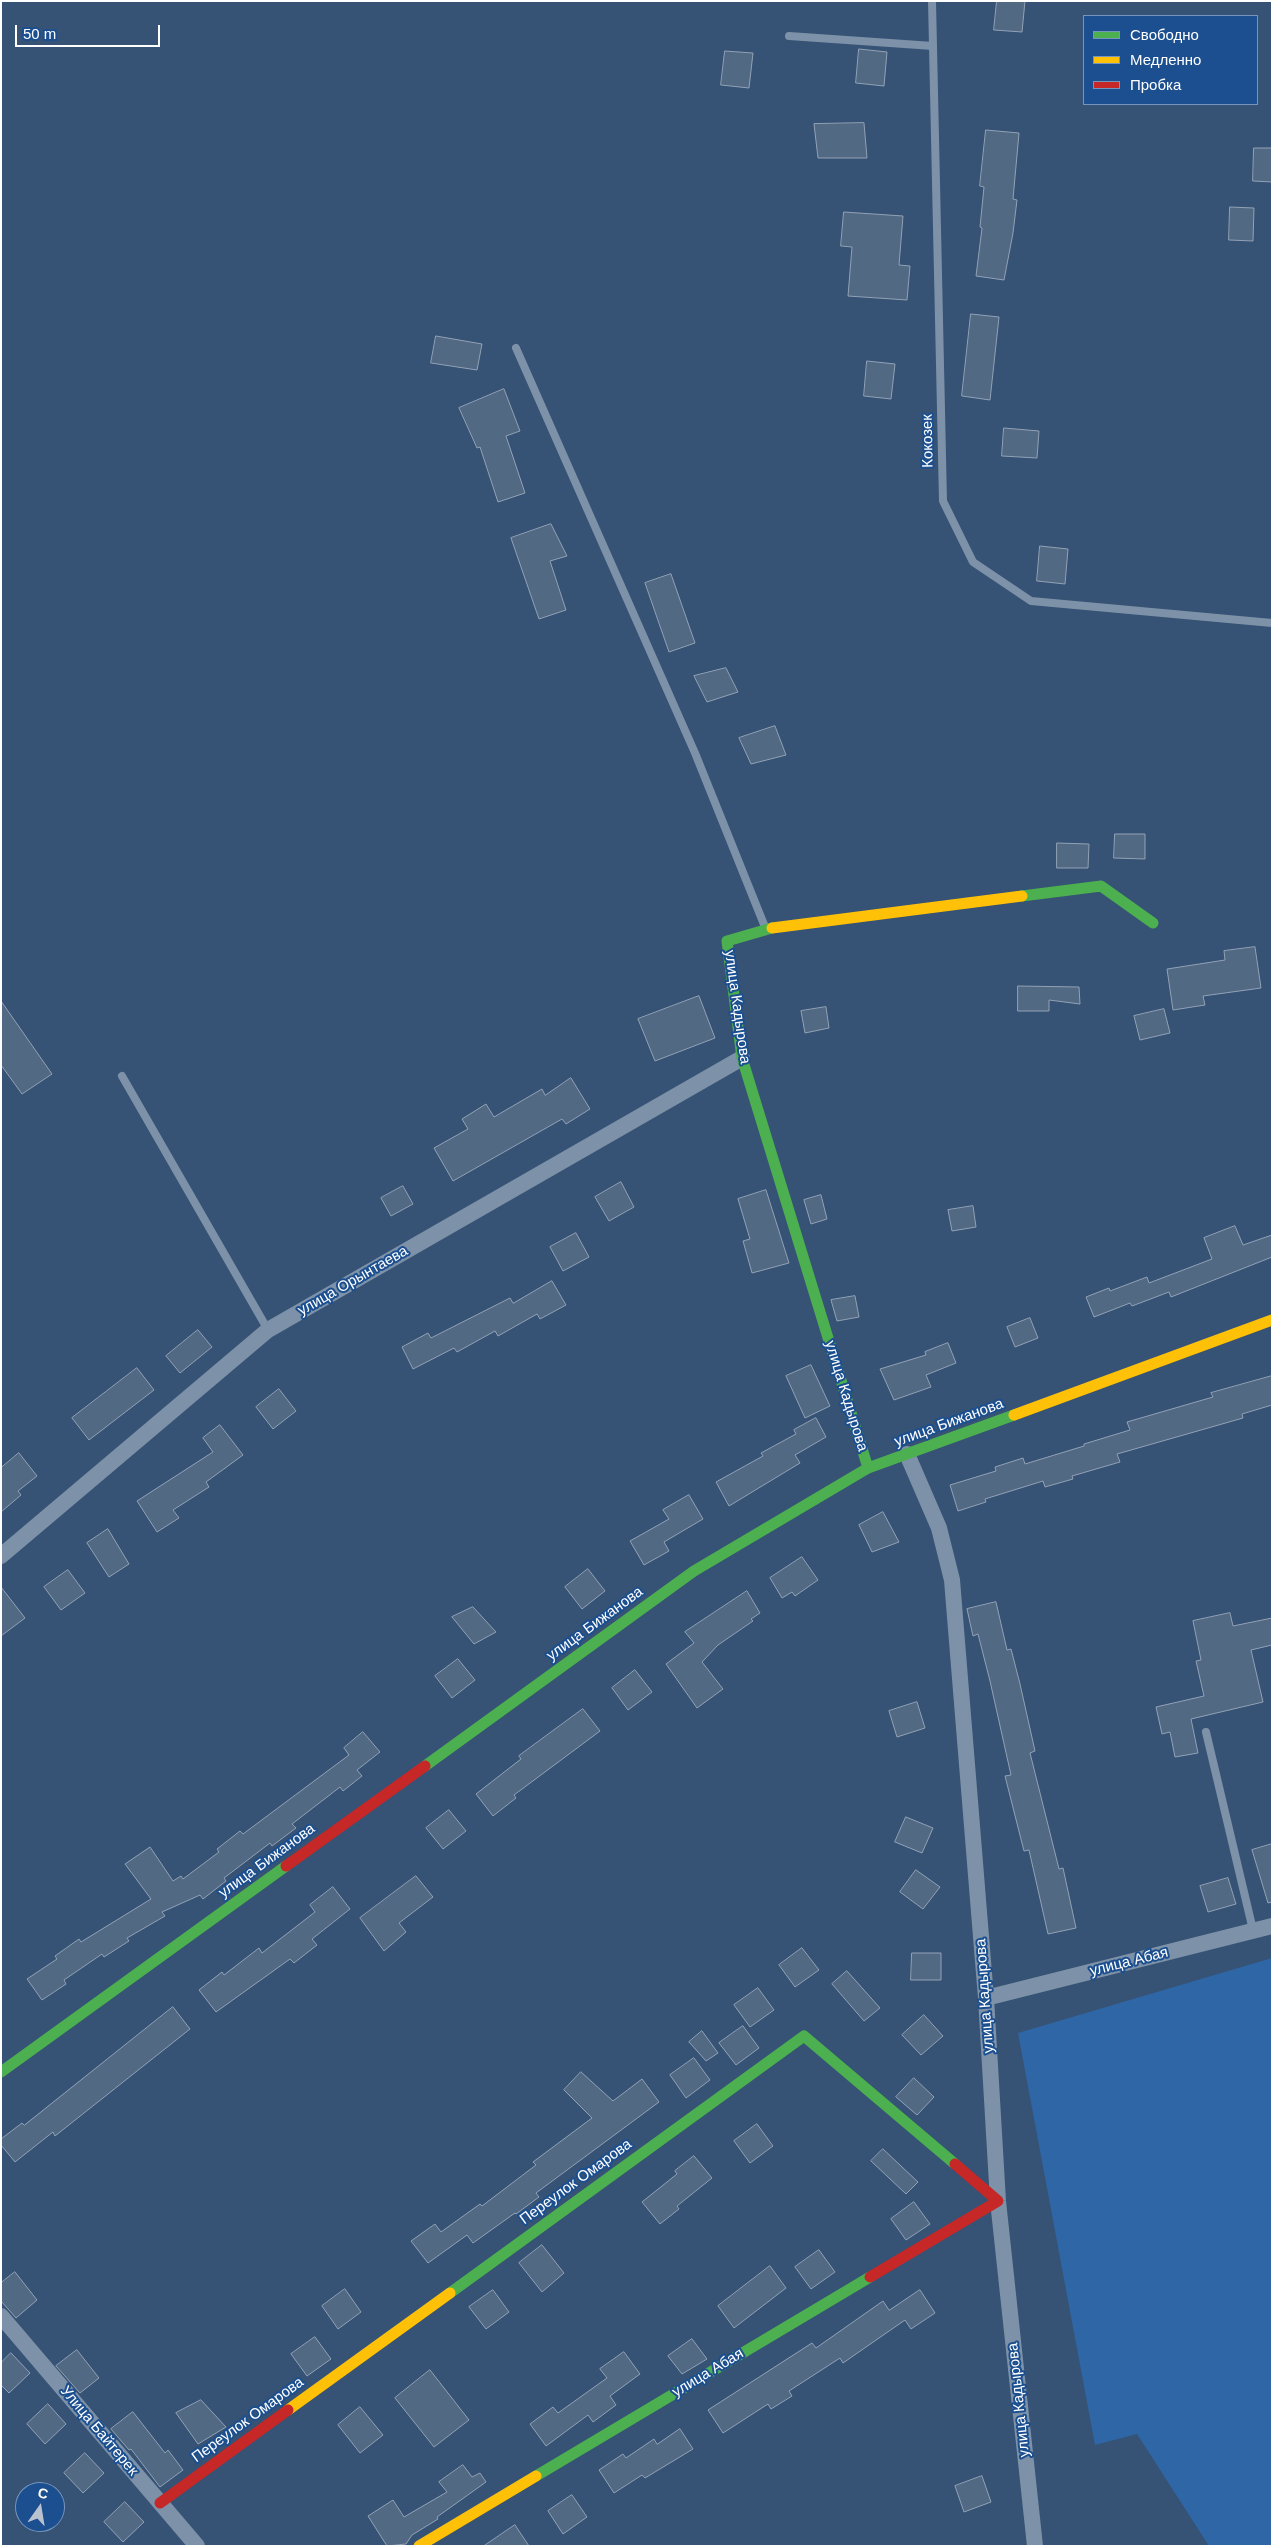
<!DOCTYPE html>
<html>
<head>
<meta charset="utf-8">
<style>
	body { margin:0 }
	#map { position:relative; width:1273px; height:2547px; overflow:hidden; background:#365274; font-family:Helvetica,sans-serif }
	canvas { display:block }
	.frame { position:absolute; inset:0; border:2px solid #fff; pointer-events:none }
	.legend { position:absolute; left:1083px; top:15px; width:175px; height:90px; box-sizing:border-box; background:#1b4f8f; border:1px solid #7695bc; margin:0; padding:6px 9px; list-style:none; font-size:15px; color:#fff }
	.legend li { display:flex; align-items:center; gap:10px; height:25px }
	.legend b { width:25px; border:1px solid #7695bc }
	.north { position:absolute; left:15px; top:2482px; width:50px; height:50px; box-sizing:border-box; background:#1b4f8f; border:1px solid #7695bc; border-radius:50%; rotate:13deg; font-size:14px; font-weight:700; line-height:20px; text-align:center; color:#fff }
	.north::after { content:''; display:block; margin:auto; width:18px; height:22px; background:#b9c2ce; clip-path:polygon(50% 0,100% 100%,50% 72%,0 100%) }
	.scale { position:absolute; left:15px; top:25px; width:145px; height:22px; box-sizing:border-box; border:2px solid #fff; border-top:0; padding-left:6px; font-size:15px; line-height:18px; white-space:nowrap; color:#fff; -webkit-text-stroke:4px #1b4f8f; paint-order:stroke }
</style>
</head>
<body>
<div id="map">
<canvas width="1273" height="2547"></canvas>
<div class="frame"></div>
<ul class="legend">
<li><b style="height:6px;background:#4caf50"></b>Свободно</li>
<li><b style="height:6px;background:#ffc107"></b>Медленно</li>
<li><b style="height:6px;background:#c62828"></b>Пробка</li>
</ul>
<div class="north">С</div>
<div class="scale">50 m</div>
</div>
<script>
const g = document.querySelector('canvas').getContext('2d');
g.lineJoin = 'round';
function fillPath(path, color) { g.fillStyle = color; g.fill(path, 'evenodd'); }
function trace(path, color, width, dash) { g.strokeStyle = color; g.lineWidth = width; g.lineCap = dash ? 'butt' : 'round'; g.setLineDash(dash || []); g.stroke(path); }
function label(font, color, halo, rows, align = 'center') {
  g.font = font + ' Helvetica,sans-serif'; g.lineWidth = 4; g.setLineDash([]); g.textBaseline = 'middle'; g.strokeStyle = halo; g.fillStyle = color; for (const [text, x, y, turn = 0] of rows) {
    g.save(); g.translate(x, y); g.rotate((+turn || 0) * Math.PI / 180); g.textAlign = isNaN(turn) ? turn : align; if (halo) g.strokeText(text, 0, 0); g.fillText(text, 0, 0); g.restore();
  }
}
const green = new Path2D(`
	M1272,1958V2545L1209,2546L1137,2434L1095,2445L1018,2033Z`);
const building = new Path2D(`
	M997,1H1025L1022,32L994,30Z
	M859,49L887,52L884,86L856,83Z
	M725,51L753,53L749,88L721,85Z
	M864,123L867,158H818L814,124Z
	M986,130L1019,133L1013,199L1017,200L1013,233L1004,280L976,276L982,228L980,227L984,187L980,186Z
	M1254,148H1272V182L1253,181Z
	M1230,207L1254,208L1253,241L1229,240Z
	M844,212L903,216L899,265L910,266L907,300L848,296L852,247L841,246Z
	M971,314L999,317L990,400L962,396Z
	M436,336L482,344L477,370L431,363Z
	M867,361L895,364L891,399L864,396Z
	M504,389L520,431L506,436L525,493L498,502L480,447L477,448L459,408Z
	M1004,428L1039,431L1037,458L1002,456Z
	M551,524L567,556L550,561L566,610L539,619L511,538Z
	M1040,546L1068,549L1065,584L1037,581Z
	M671,574L695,643L669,652L645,583Z
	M726,668L738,692L707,702L694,676Z
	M775,726L786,755L751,764L739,738Z
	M1115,834H1145V859L1114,858Z
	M1057,843L1089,844L1088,868H1057Z
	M1255,947L1261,988L1203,996L1205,1005L1173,1010L1167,969L1225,960L1224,951Z
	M1018,986L1079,987L1080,1004L1049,1000V1011H1018Z
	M699,996L715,1038L655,1061L638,1019Z
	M1,1001L52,1074L22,1094L1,1065Z
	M826,1007L829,1028L805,1033L801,1011Z
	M1164,1009L1170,1033L1140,1040L1134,1016Z
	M571,1078L590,1109L566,1124L562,1119L453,1181L434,1148L468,1129L462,1119L486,1104L494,1117L542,1089L545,1095Z
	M621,1182L634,1207L609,1221L595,1197Z
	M403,1186L413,1204L391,1216L381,1198Z
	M766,1190L789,1263L752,1273L743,1241L750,1239L738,1199Z
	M821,1195L827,1219L811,1224L804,1200Z
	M973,1206L976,1227L952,1231L948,1210Z
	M1235,1226L1243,1245L1272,1235V1257L1171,1297L1169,1292L1132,1306L1130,1303L1094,1317L1086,1297L1109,1288L1110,1291L1147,1277L1149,1283L1212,1259L1204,1238Z
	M576,1233L589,1257L563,1271L550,1247Z
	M552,1281L566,1305L540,1319L537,1314L498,1336L495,1331L457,1352L454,1348L413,1369L402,1347L428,1333L431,1338L510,1298L513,1303Z
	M855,1296L859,1317L837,1321L831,1300Z
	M1030,1318L1038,1338L1015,1347L1007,1327Z
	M198,1330L212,1347L180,1373L166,1356Z
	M948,1343L956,1363L926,1375L931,1387L894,1400L880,1369L926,1355L925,1352Z
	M811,1365L830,1406L805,1418L786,1376Z
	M137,1368L154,1390L89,1440L72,1418Z
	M1272,1376V1405L1242,1414L1243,1418L1117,1454L1120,1462L1072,1476L1073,1479L1045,1487L1043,1481L985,1499L986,1502L958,1511L950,1485L996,1471L995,1467L1023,1458L1025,1464L1084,1446V1444L1130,1430L1127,1422L1213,1397L1211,1393Z
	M279,1389L296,1411L273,1429L256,1407Z
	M816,1418L826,1437L795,1455L800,1463L729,1506L716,1482L763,1456L761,1453L796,1434L794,1430Z
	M220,1425L243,1455L206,1482L209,1487L173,1510L179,1518L157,1532L137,1501L213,1452L203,1438Z
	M19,1453L37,1476L18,1491L21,1495L1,1512V1468Z
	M689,1495L703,1519L664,1542L669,1551L644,1565L630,1541L669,1519L663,1510Z
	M883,1512L899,1542L872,1552L859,1525Z
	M108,1529L129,1564L109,1577L87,1543Z
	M802,1557L818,1580L795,1596L792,1592L782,1598L770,1578Z
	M588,1569L605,1591L582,1609L565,1587Z
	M68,1570L85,1593L61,1610L44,1587Z
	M1,1587L25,1618L1,1636Z
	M747,1591L760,1613L751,1619L753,1621L718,1645L702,1662L723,1689L697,1708L666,1664L694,1643L685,1632Z
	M996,1602L1007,1650L1011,1649L1020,1684L1035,1751L1030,1753L1059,1869L1063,1868L1076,1928L1048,1934L1029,1850L1024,1851L1005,1776L1011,1775L990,1681L978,1634L973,1636L967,1609Z
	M473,1607L496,1632L474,1644L452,1617Z
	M1230,1613L1233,1626L1272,1618V1645L1251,1650L1263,1702L1191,1719L1198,1753L1175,1757L1170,1732L1162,1734L1156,1707L1204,1696L1196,1661L1201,1660L1193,1621Z
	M458,1659L475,1680L452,1698L435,1676Z
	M635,1670L652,1692L628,1710L612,1688Z
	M917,1702L925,1728L897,1737L889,1711Z
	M583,1709L600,1731L514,1795L516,1798L493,1816L476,1794L521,1759L519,1756Z
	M363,1732L380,1752L357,1770L362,1776L343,1791L340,1787L292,1824L296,1828L272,1846L270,1843L224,1878L226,1881L203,1899L200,1895L162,1912L165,1916L127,1938L129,1941L104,1957L102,1954L64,1980L66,1984L42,2000L27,1979L57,1959L55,1956L79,1939L81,1942L151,1899L125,1864L150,1847L173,1881L181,1876L183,1879L219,1852L217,1849L240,1831L243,1834L349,1755L344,1748Z
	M449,1810L466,1831L443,1849L426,1828Z
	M906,1817L933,1828L922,1853L895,1842Z
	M1272,1844V1902L1268,1903L1252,1850Z
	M916,1870L940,1887L923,1909L900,1892Z
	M416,1876L433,1897L399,1923L406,1932L384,1951L360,1918Z
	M1228,1878L1236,1904L1208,1912L1200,1886Z
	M333,1887L350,1909L312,1939L317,1945L294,1963L290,1959L216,2012L199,1990L222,1972L224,1975L259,1948L262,1953L315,1912L310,1905Z
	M802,1948L819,1970L795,1987L779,1965Z
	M912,1953H941V1980H911Z
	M847,1971L880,2008L864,2021L832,1984Z
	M758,1988L774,2010L750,2027L734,2005Z
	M173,2007L190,2029L55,2136L53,2132L15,2162L1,2145V2139L22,2123L24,2125Z
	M924,2015L943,2036L921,2055L902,2035Z
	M743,2026L759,2048L736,2065L719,2043Z
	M702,2031L718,2053L706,2061L689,2042Z
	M694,2058L710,2080L686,2098L670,2075Z
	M581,2072L613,2101L642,2079L659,2102L536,2193L539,2197L516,2214L515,2213L473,2243L467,2235L428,2263L411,2241L435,2224L441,2232L480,2204L482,2206L536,2165L533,2162L592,2118L564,2090Z
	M914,2078L934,2097L917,2115L896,2097Z
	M757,2124L773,2146L750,2163L734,2141Z
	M883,2149L918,2182L906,2194L871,2161Z
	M694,2156L712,2178L677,2206L679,2209L660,2224L642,2202L677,2174L675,2171Z
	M914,2202L930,2224L906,2240L891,2219Z
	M542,2245L564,2273L542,2292L519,2263Z
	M819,2250L835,2272L811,2289L795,2267Z
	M770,2266L786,2288L734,2328L718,2306Z
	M15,2272L37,2300L16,2318L1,2301V2283Z
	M345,2289L361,2312L338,2329L322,2306Z
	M493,2290L509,2312L486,2329L469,2307Z
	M920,2290L935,2313L911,2329L905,2320L843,2363L840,2358L789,2391L792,2396L771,2409L768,2404L723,2433L708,2410L812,2343L816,2348L883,2301L889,2310Z
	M315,2337L331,2359L307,2376L291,2354Z
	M692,2339L707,2359L682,2374L668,2356Z
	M77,2350L99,2378L80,2393L56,2366Z
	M624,2352L640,2374L610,2396L616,2405L593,2422L588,2415L546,2446L530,2424L553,2407L558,2413L607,2378L600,2369Z
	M11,2353L30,2373L9,2393L1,2385V2363Z
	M430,2370L469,2420L434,2447L395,2398Z
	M201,2400L226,2427L198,2444L176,2413Z
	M48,2404L66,2424L45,2444L27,2424Z
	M360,2407L383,2435L360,2453L338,2425Z
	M133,2412L165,2453L168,2450L183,2470L160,2487L131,2449L129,2450L111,2429Z
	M680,2429L693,2449L645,2478L642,2475L614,2493L599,2470L623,2454L626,2458L654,2439L657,2444Z
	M85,2453L104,2473L83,2493L64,2473Z
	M463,2465L472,2477L480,2473L486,2482L437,2517L438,2519L412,2535L406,2544L387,2546L368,2516L393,2500L404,2517L447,2492L439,2482Z
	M982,2476L991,2502L964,2512L955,2486Z
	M572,2495L587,2517L563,2534L548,2511Z
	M125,2502L144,2522L123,2542L104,2522Z
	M515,2525L529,2546H484Z`);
const lane = new Path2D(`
	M932,1L943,501L973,562L1031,601L1272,623
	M789,36L933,46
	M516,348L695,753L765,927
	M122,1076L268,1330
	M1206,1732L1253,1930`);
const street = new Path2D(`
	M907,1454L939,1528L952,1580L986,1998L998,2201L1035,2546
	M1,1556L268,1330L742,1058
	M986,1998L1272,1926
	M1,2316L197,2546`);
const fast = new Path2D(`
	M1022,896L1101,886L1153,923
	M772,928L727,941L742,1058L868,1468
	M425,1766L694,1571L868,1468L1014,1415
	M1,2072L286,1866
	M450,2293L804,2036L955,2164
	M536,2476L870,2277`);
const slow = new Path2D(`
	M772,928L1022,896
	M1014,1415L1272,1320
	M288,2410L450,2293
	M419,2546L536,2476`);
const jam = new Path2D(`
	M286,1866L425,1766
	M870,2277L998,2201L955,2164
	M160,2503L288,2410`);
const streetNames = [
	["Кокозек",928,441,-91],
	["улица Кадырова",737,1007,82],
	["улица Орынтаева",353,1281,-30],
	["улица Кадырова",846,1396,73],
	["улица Бижанова",949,1423,-20],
	["улица Бижанова",595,1624,-36],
	["улица Бижанова",267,1861,-36],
	["улица Абая",1129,1962,-14],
	["улица Кадырова",985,1996,-94],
	["Переулок Омарова",576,2182,-36],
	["улица Абая",708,2373,-31],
	["улица Кадырова",1019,2400,-96],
	["Переулок Омарова",248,2420,-36],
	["Улица Байтерек",99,2431,50]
];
fillPath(green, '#2f66a5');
fillPath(building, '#526984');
trace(building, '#92a2b6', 1);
trace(lane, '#7d92a8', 8);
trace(street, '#7d92a8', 16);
trace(fast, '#4caf50', 11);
trace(slow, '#ffc107', 11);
trace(jam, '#c62828', 11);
label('15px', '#fff', '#1b4f8f', streetNames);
</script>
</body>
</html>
